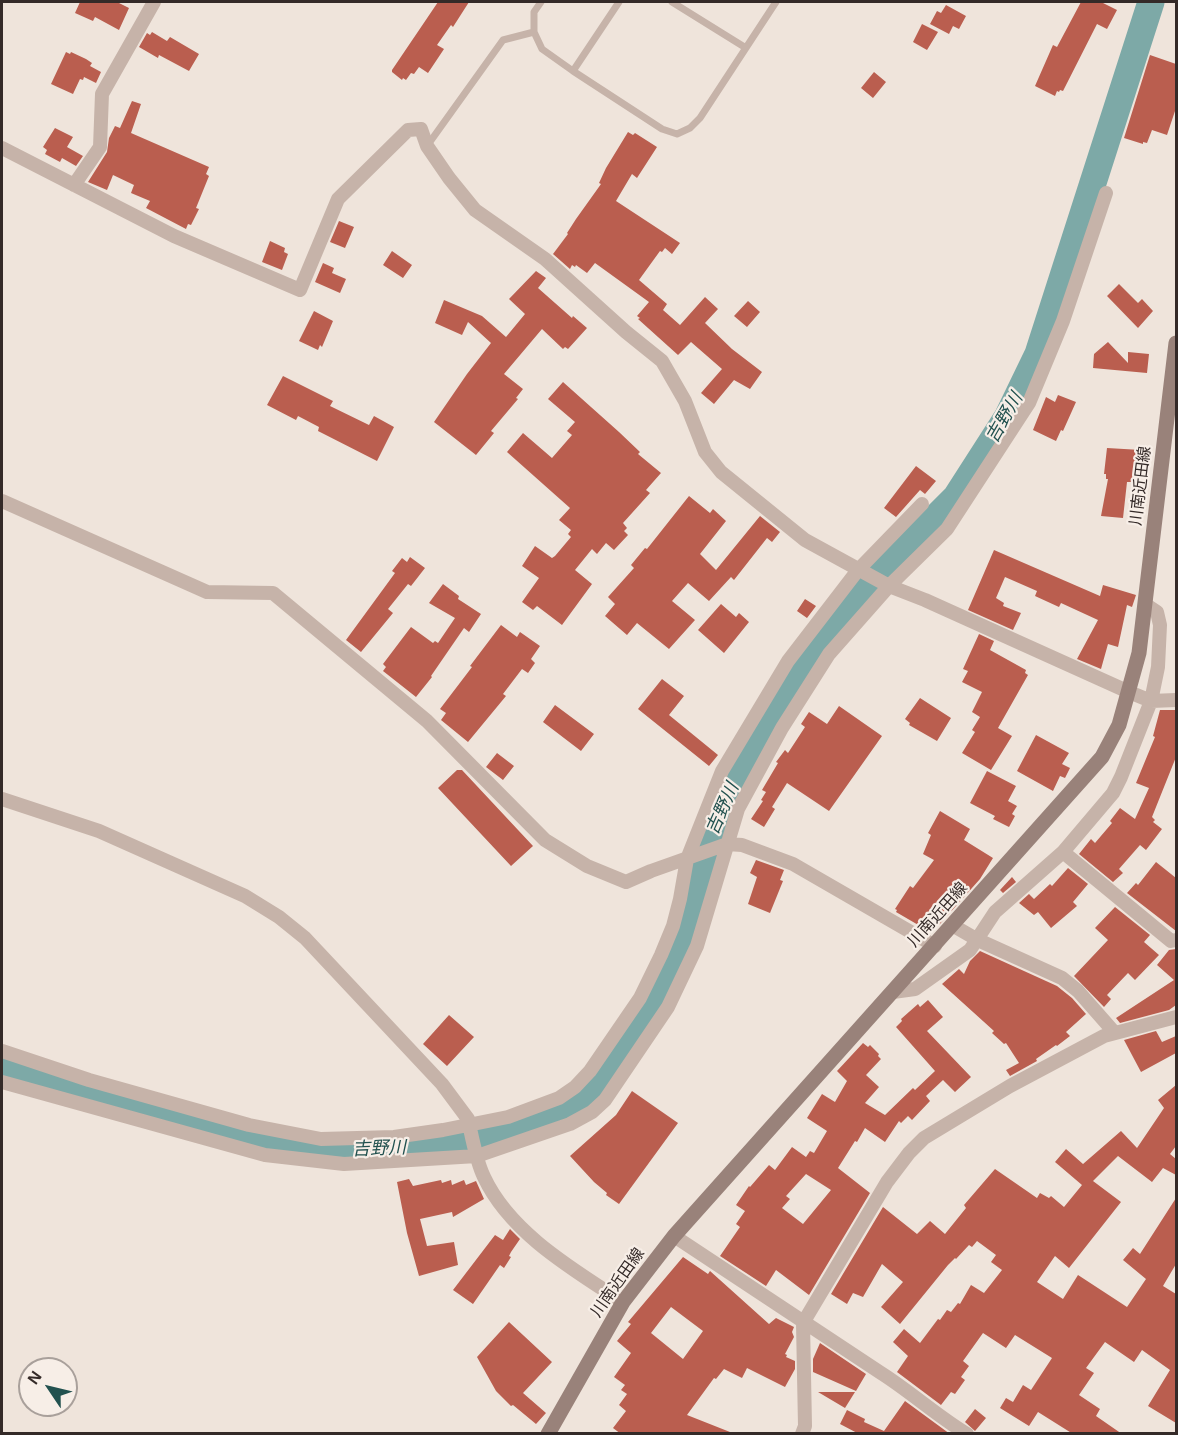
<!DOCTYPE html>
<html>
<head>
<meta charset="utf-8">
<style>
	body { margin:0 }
	#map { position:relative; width:1178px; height:1435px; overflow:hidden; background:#efe4db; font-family:Helvetica,sans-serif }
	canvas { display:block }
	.frame { position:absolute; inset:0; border:3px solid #342a28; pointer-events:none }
	.north { position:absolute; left:18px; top:1357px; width:60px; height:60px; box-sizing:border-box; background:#f7eee7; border:2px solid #a9a09b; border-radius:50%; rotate:305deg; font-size:16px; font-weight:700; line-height:24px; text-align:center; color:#342a28 }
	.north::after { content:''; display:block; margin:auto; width:21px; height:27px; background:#22514f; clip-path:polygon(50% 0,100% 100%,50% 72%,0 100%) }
</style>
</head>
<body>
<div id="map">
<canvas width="1178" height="1435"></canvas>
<div class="frame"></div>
<div class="north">N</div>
</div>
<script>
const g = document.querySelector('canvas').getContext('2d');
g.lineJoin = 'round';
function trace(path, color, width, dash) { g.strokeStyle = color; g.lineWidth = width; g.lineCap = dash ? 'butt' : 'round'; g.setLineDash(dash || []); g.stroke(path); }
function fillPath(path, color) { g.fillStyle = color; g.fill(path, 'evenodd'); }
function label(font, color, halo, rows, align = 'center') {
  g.font = font + ' Helvetica,"Noto Sans JP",sans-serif'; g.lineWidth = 4.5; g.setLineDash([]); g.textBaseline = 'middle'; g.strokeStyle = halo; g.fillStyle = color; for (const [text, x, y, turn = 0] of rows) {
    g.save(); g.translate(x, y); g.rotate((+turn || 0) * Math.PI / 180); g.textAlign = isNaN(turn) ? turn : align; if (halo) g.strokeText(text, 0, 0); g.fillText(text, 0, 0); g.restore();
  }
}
const river = new Path2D(`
	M2,1068L176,1119L291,1147L316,1151L449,1146L522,1127L579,1105L593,1090L633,1031L670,969L688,929L709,837L722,804L760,736L821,639L861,592L956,497L1008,416L1038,354L1151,2`);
const building = new Path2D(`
	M80,2H117L129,8L119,30L95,17L93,21L75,13Z
	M438,2H469L453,27L451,25L437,45L444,49L428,73L419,67L414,74L411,73L406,80L403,78L402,80L392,72V70Z
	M1081,2H1101L1117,10L1107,29L1097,24L1063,91L1060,90L1059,92L1057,91L1055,96L1035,86L1053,45L1057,47Z
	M946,5L966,16L959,29L953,26L949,34L930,24L937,11L941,13Z
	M922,24L938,32L927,50L913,42Z
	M152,32L167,41L170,37L199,54L189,71L159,55L158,58L139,47L147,33L150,35Z
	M66,52L70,54L71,52L86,59L92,63L90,66L101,72L96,83L84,77L83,80L80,79L73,94L51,84Z
	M1150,55L1176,64V108L1167,135L1152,130L1147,143L1143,142V144L1124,138Z
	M874,72L886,82L873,98L861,88Z
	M132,101L141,104L131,133L209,167L206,174L209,176L196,208L199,209L191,225L188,224L186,229L146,208L150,201L131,193L134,185L113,175L107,190L88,182L107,152L109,138L115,126L120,128Z
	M55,128L73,137L67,147L83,156L76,166L62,158L60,162L45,154L47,150L43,147Z
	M628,132L633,135L635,133L657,147L637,178L632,174L616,201L680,243L672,254L665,248L662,252L660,251L639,280L667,304L663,310L680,325L705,297L718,309L705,323L732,349L762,372L750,389L734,380L714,404L701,393L722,369L691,342L678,355L638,319L640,318L637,316L649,302L595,263L587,273L576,265L575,267L572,265L570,269L553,254L568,234L567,233L576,219L601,184L599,183L606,168Z
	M339,221L354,227L345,248L330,242Z
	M270,241L285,248L284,252L288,254L282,270L262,262Z
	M392,251L412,265L403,278L383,265Z
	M323,263L334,268L332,273L346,279L340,293L315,282Z
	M536,271L546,278L538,288L572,318L573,316L587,328L568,349L565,347L563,349L542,329L504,374L523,389L516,398L518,399L491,431L494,433L476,455L434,422L467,374L491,343L468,322L462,335L435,323L444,300L482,316L506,337L525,314L509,299Z
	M1119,284L1138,303L1142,299L1153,311L1138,328L1107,296Z
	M748,301L760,312L747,327L734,316Z
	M314,311L333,321L322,347L320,345L318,350L299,341Z
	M1108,342L1128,363V352L1149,354L1147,373L1093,368L1094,354Z
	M283,376L333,401L330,406L369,425L374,416L394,427L377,461L318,431L319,427L298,416L296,420L267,405Z
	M563,382L619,432L640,452L638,454L661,473L646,490L650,493L623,523L627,528L624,531L628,535L614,550L606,543L597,554L592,549L575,570L592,584L562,625L537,606L533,610L522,602L539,578L522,566L535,546L552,558L555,556L571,537L568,534L571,530L559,520L570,508L507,452L523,433L552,458L572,435L567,431L575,422L548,399Z
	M1058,395L1076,402L1063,431L1061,430L1056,441L1033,430L1046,397L1055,402Z
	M1107,448L1141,450L1139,463H1135L1133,482H1127L1123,518L1101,516L1108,479H1106V474H1104Z
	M916,466L936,481L925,494L920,490L896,517L884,508Z
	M689,496L710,513L713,509L726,521L700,554L716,570L760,516L780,532L772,542L767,538L734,580L731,577L709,601L688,583L672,601L695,620L669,649L637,623L627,635L605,616L615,604L608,597L634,568L631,565L645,548L647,549Z
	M994,550L1100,596L1103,585L1136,595L1132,607L1127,605L1118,647L1108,644L1101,669L1077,659L1098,620L1061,603L1059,607L1035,596L1037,591L1005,577L996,598L1004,603L1003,606L1021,613L1013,630L968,610Z
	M410,557L425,568L411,586L408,584L388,609L393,613L361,652L346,640L395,573L392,571L402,558L407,562Z
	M443,584L459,596L458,599L481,614L469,632L464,628L431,676L432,677L416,697L383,671L386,667L383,664L411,627L433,643L435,641L438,643L455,618L429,603Z
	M805,599L816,606L807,618L797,611Z
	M721,604L736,617L739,613L749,622L724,653L698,630Z
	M501,625L517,637L520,632L540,646L531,659L535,663L528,673L522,669L503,694L506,696L468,742L441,720L446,713L440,709L472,667L470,666Z
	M979,634L994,641L990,650L1026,670L1025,673L1028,675L998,728L1012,736L991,770L962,753L975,732L972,730L980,717L972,712L982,692L962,682L968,671L963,669Z
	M662,679L684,696L669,715L718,755L709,766L638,709Z
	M920,698L951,718L937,741L909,725L910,723L905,719Z
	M555,705L594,734L581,751L543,722Z
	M839,706L882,736L829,811L787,783L772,807L775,809L764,827L751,819L763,801L761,800L766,792L762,790L778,763L776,762L785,750L788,753L805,727L801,724L809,712L827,724Z
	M1160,710H1176V757L1152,817L1155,820L1153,822L1162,829L1146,850L1140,845L1119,869L1123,873L1113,882L1079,854L1091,839L1095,843L1112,823L1110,821L1120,808L1135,819L1149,788L1136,783L1155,737L1153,736Z
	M1036,735L1069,753L1062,764L1070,768L1065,778L1060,776L1053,791L1017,771Z
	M497,753L514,766L503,780L486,767Z
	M457,770H462L533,846L511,866L438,788Z
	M987,771L1016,786L1008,801L1017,806L1012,814L1015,816L1009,827L993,819L995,816L970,803Z
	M940,811L970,829L964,840L993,858L980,879L939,925L927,915L920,926L896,912L897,910L895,909L910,886L913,888L934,860L923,854L931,835L928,833Z
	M756,860L784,870L780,880L783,881L770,913L748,904L757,877L750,873Z
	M1156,862L1176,878V931L1127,893L1136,883L1138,885Z
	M1068,868L1088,884L1073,902L1077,906L1051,928L1038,912L1034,915L1019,903L1029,894L1034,899L1050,884L1052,886Z
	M1012,877L1016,882L1003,893L1000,890Z
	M1115,907L1150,935L1144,942L1159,955L1135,980L1128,973L1107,995L1111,999L1104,1007L1074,976L1108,940L1095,928Z
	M1176,949V1005L1169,1010L1120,1023L1116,1018L1174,980L1157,965L1169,950Z
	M980,951L1057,986L1072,998L1086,1014L1066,1032L1070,1036L1057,1046L1056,1045L1036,1059L1037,1061L1010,1076L1006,1070L1019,1063L1006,1043L1004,1044L992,1033L994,1031L942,984L959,969L964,974L970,961Z
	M928,1000L943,1017L927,1031L971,1077L955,1092L943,1080L926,1096L930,1101L912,1120L908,1116L901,1123L899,1121L885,1142L865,1128L857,1142L855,1141L838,1168L870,1193L809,1295L776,1270L766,1286L720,1256L740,1227L736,1224L745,1211L736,1205L749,1186L750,1187L769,1165L775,1170L792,1147L806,1157L810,1151L814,1153L827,1131L807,1118L822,1094L835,1102L847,1081L837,1071L863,1043L868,1047L870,1045L879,1054L878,1056L881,1059L866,1075L879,1087L865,1103L885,1115L913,1088L915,1090L935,1071L896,1027L902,1021L901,1019L918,1004L920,1007ZM806,1174L831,1190L803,1224L782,1208L790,1199L786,1196Z
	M449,1015L474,1037L447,1066L423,1044Z
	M1156,1031L1162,1042L1176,1036V1053L1141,1072L1124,1040Z
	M1176,1085V1146L1170,1154L1176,1159V1175L1163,1168L1152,1182L1118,1156L1093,1181L1121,1202L1069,1268L1055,1256L1037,1282L1063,1299L1078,1275L1127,1307L1146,1279L1123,1260L1133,1248L1140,1254L1176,1198V1264L1163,1286L1176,1294V1423L1148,1406L1170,1370L1142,1350L1134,1362L1105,1342L1086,1368L1094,1373L1079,1395L1100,1409L1096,1416L1122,1434H1073L1038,1412L1029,1426L1000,1408L1006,1398L1013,1402L1023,1385L1031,1390L1052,1358L1015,1335L1006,1348L983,1333L963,1361L969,1366L961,1377L965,1380L955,1394L951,1392L941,1405L897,1372L908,1356L893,1342L904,1329L920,1343L938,1319L940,1320L947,1310L951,1312L958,1303L960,1304L971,1285L984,1293L1002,1270L991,1262L996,1255L977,1241L972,1247L969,1245L956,1259L955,1258L948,1265L900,1324L881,1307L903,1282L882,1264L863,1297L853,1293L847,1304L831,1294L883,1207L917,1234L930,1221L945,1234L966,1208L964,1205L995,1169L1037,1198L1040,1193L1049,1198L1051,1196L1064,1207L1082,1185L1055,1162L1066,1149L1083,1164L1121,1131L1137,1148L1164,1108L1158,1100Z
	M632,1091L678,1123L619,1204L606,1195L607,1193L594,1182L570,1156L616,1115Z
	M409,1179L413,1186L441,1180L442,1183L451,1180L452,1185L464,1180L466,1185L476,1181L484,1199L453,1217L452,1212L420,1219L427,1246L454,1242L458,1265L419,1276L407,1233L397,1182Z
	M510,1229L520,1239L511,1252L509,1256L511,1257L504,1268L500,1265L473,1304L453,1290L495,1235L503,1240Z
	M683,1257L708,1274L710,1271L769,1324L776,1318L794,1327L792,1332L794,1337L785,1354L787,1355L786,1357L795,1361V1369L785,1387L747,1368L742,1378L724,1369L716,1379L714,1378L687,1415L730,1432V1434H621L613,1428L626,1411L619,1405L627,1394L621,1390L625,1385L614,1377L631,1353L617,1341L631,1324L628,1322ZM671,1307L703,1331L683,1359L651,1333Z
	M509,1322L552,1362L523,1393L546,1413L536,1424L513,1405L511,1406L496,1391L477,1357Z
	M820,1343L866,1374L856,1391L813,1372V1359Z
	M818,1392H855L845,1408Z
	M905,1401L950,1434H859L840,1424L847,1410L865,1419L864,1422L884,1431Z
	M975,1409L986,1418L975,1431L965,1422Z`);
const service = new Path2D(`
	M541,2L534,12V32L542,49L573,71L662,129L677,134L690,128L700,118L776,2
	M672,2L746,48
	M573,71L619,2
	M427,146L503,40L534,32`);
const minor = new Path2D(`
	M2,148L174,236L300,290L338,199L408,130L421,129L427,146L449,178L475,210L545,259L626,332L662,361L685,401L705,452L721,472L805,540L889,586L925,600L1129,692L1151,701L1176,700
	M74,185L100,147L102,94L154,2
	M2,501L207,592L273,593L427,721L545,840L587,866L626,882L651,871L727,844L742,845L793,864L935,946
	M2,799L99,831L245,896L279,917L305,938L442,1084L468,1119C472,1137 476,1161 484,1177C510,1233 574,1270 623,1302
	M1063,852L1171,941L1176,940
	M952,925L978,940L1062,978L1078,991L1114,1032
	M893,992L915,989L970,950L995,912L1063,852L1113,793L1121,777L1151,701L1158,667L1160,625L1157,612L1145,604
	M2,1051L89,1080L249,1125L321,1139L394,1137L443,1130L508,1117L559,1098L575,1087L590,1071L640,998L661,955L673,926L680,899L687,859L722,771L788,661L858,570L922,504
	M2,1082L265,1155L344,1164L477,1156L570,1124L592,1112L605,1100L668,1007L697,946L738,809L782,728L829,654L889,586L947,529L1029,403L1063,321L1106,193
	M674,1236C743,1282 812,1327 881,1373C911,1392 937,1416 967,1434
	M802,1434L805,1426L803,1323L887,1182L909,1153L924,1138L1010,1086L1104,1036L1176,1017`);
const secondary = new Path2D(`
	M548,1434L623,1302L674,1236L1102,757L1119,725L1139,653L1176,343`);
const streetNames = [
	["川南近田線",1141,486,-83],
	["川南近田線",938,915,-48],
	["川南近田線",618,1283,-55]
];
const waterNames = [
	["吉野川",1005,418,-60],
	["吉野川",723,809,-66],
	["吉野川",379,1149,-2]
];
trace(river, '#7da9a7', 27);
fillPath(building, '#ba5e4f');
trace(service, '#c6b3a9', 7);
trace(minor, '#c6b3a9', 14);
trace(secondary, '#99827a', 15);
label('16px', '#342a28', '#f7eee7', streetNames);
label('italic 18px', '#22514f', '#f7eee7', waterNames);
</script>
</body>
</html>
